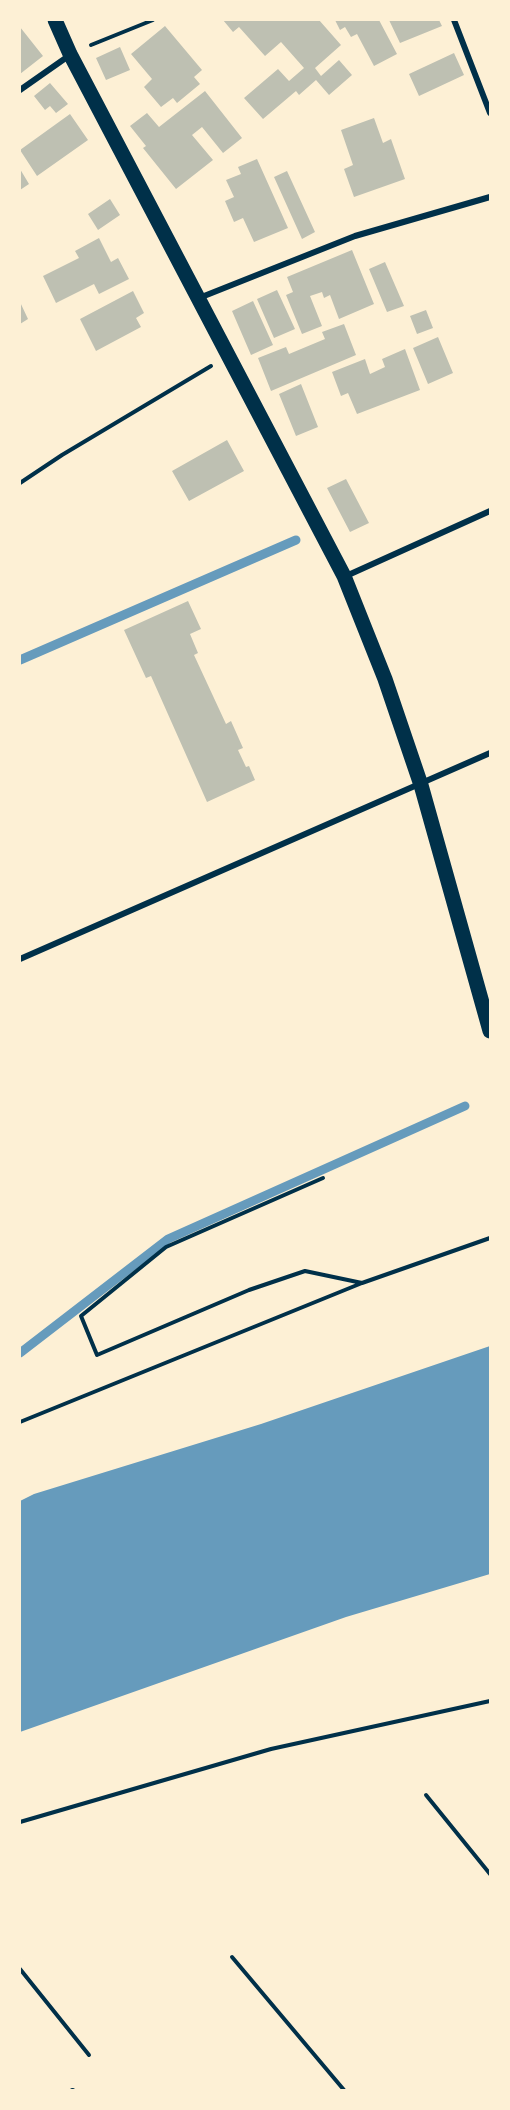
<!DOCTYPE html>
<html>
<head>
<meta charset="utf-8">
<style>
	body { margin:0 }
	#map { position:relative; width:510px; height:2110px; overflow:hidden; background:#fdf0d5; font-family:Raleway,sans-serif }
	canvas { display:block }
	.frame { position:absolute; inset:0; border:21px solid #fdf0d5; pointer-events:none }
</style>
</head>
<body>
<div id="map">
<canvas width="510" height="2110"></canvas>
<div class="frame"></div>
</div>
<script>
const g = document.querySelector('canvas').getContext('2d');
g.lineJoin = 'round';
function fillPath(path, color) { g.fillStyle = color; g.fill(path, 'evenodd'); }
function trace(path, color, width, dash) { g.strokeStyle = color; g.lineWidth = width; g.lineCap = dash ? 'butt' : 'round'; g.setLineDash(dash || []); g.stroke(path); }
const water = new Path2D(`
	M490,1346V1574L346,1617L20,1732V1501L34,1494L261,1424Z`);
const stream = new Path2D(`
	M20,660L296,540
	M20,1353L168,1239L465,1106`);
const building = new Path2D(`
	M223,20H319L341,45L315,68L321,76L339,60L352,75L329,95L316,80L299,95L296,91L263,119L244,98L278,69L289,81L304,68L281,42L265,56L239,27L233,32Z
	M335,20H379L397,54L374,66L357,34L351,37L345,27L340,30Z
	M389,20H439L442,26L400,43Z
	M165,26L202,70L194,77L200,84L177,103L173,98L161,107L144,87L152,79L131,54Z
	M20,27L43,56L20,74Z
	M120,47L130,70L106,80L96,58Z
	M454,53L464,75L419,96L409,74Z
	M50,83L68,104L56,113L50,106L45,110L34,96Z
	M205,91L242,138L223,153L202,127L192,135L213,160L176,189L143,148L146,146L130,126L147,113L159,127Z
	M70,114L88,140L37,176L20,150Z
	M374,118L383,143L391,139L405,179L354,197L344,169L353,165L341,130Z
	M257,159L288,228L254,242L243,218L234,222L225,201L234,197L226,180L241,174L238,167Z
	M20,169L29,184L20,190Z
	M287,171L315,232L302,239L274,177Z
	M110,199L120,215L98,230L88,214Z
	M99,238L111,262L118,258L129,279L99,294L94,284L56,303L43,276L79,258L75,251Z
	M352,250L374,304L339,319L330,295L324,298L322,292L310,296L322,326L302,334L286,295L293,292L287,277Z
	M385,262L404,306L387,312L369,269Z
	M277,290L295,329L274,338L257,299Z
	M133,291L144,313L136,318L141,327L96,351L80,319Z
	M253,301L273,345L251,355L232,311Z
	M20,302L28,319L20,324Z
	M426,310L433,328L417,334L410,316Z
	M344,324L356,355L271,391L258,358L286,347L289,354L325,339L322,332Z
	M438,337L453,373L428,384L413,348Z
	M405,349L420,390L357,414L348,393L341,396L332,372L365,359L370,374L385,367L382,359Z
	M301,384L318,427L296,436L279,394Z
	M227,440L244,471L189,501L172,471Z
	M346,479L369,523L350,532L327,488Z
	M188,601L201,629L190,634L198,653L194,655L226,724L231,721L243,748L238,750L246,767L249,766L255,780L207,802L151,676L146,678L124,630Z`);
const path = new Path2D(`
	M91,45L153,20
	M20,483L62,455L211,366
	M323,1178L166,1247L81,1316L97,1355L249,1290L305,1271L362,1283
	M20,1422L362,1283L490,1238
	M426,1795L490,1874
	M20,1822L271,1749L490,1701
	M232,1957L344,2090
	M20,1969L89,2055
	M72,2090H73`);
const minor = new Path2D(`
	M454,20L490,113
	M20,90L70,55
	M199,298L355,236L490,197
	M346,576L490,511
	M20,959L490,753`);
const primary = new Path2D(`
	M55,20L70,54L344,576L385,679L421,785L490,1031`);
fillPath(water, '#669bbc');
trace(stream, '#669bbc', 9);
fillPath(building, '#bec0b2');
trace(path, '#003049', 4);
trace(minor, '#003049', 6);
trace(primary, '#003049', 15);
</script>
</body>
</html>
